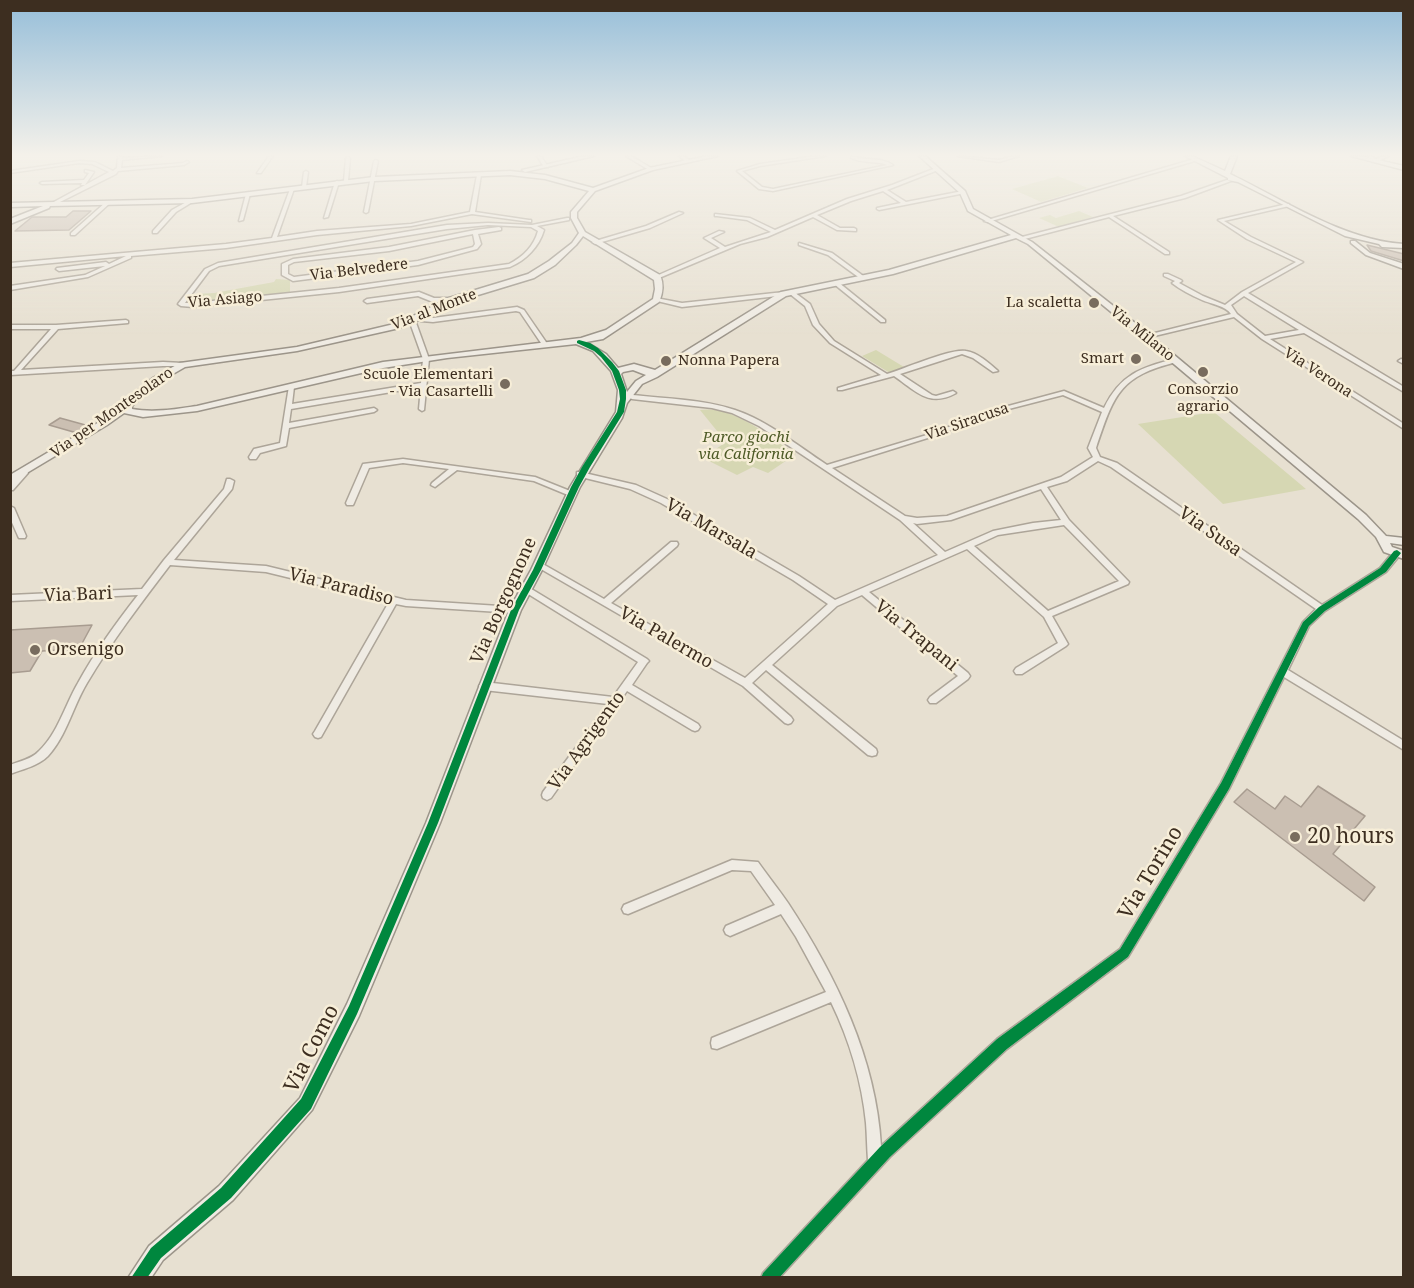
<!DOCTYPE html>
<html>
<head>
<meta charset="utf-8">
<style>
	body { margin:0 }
	#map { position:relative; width:1414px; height:1288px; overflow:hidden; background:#e7e0d1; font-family:"Noto Serif",serif }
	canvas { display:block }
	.frame { position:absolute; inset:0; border:12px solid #3d2e20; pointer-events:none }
</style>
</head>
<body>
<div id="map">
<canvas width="1414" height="1288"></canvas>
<div class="frame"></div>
</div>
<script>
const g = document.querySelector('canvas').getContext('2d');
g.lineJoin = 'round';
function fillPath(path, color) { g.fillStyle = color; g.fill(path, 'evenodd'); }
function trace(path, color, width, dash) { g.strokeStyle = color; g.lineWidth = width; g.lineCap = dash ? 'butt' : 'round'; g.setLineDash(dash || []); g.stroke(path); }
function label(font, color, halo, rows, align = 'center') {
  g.font = font + ' "Noto Serif",serif'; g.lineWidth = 5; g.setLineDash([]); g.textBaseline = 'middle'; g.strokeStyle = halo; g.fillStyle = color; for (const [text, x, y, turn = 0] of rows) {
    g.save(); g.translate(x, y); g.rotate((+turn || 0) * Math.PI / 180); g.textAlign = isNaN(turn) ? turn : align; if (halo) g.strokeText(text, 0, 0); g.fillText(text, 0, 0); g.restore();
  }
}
const green = new Path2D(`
	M1058,176L1088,188L1041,202L1012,189Z
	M1079,211L1093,217L1059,227L1039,218L1050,215L1056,218Z
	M276,279L290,280V293L189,303L186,302L191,295L195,294L214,293L274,282Z
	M876,350L904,367L890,373L862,356Z
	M700,410C734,405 769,437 796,454L768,473L753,467L737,475L703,458L726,442Z
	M1214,412L1306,489L1223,504L1138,424Z`);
const building = new Path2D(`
	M73,211H91L69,230L15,231L32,217H66Z
	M1367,245L1404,254V261L1371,251Z
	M60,418L89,426L77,433L49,425Z
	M92,625L79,649L42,651L30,671L10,673V630Z
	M1318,786L1365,816L1333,854L1375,887L1364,901L1234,802L1247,789L1275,809L1285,796L1301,807Z`);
const street = new Path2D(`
	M118,156H122V158L162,156L122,160L121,168L183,163L187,161L189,162L184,165L118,171L116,174L54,205H52V203L109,172L92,164L79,163L10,173V171L79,161L95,162L113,171L117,168Z
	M269,156H273L261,173H257Z
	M537,156H541L548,167H544Z
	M626,156H631L653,169L649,170Z
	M679,156H684L689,160L685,161Z
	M816,156H826L760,166L742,171L762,187L773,189L887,165C875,160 863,164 851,158L852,156C866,161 882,157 893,165L773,191L759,189L737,171L760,164Z
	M957,156L999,160L1013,156H1019L999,162Z
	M1366,156H1371L1376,159L1384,156H1389L1376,162Z
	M348,157L350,158L348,181L346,182L344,181L346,158Z
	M1194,159L1198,160L988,222L984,221Z
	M376,160L378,161L368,212L366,213L364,212L374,161Z
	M936,168L938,170L887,190L906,202L963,191L965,192V193L879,210L877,209V208L901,203L883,191L851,201L817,215L840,228H854L856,229V231L837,230L813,217L767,237L740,244L659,278L654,277L720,248L704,238L719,231L724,232L711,238L725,247L771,232L747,220L717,216H715V214L750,218L775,230L847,199L892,185Z
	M85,170L94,172L85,185H81L82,183L42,184L40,183L42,182L84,180L89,173L85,172Z
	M306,171L308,172L306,187L304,188L302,187L304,172Z
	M479,174L481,175L475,212L529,220H531V222L472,214L411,226L317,235L226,248L131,256V258L88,277L10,290V286L85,275L105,266L59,271L56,269L57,268L106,262L109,264L126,256L10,267V263L226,244L272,238L290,189L292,188L294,189L277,237L317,231L411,224L470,212L477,175Z
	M1227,180L1231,181L1185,198L1113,216L1169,252V254H1165L1109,217L1021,240L1018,238L1181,196Z
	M337,181L339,182L328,217L324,218L335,182Z
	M248,193L250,194L243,220L239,221L246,194Z
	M190,200L194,201L176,212L157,233H153V231L172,210Z
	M106,202L110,203L75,235H71V233Z
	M1287,204H1289V206L1224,221L1251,237L1303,262L1248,293L1404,387V392L1304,333L1270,339L1404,424V429L1262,339L1234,317L1146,338L1143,336L1231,314C1226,306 1211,304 1202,300C1191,295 1181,290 1172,283L1175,281L1164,276V274H1168L1181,280L1182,281L1179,283L1203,296L1225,305L1242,292L1296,262L1247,239L1218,220ZM1244,296L1299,330L1265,336L1237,314L1231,305Z
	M679,212L683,213L650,228L595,244L592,242L646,226Z
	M567,218H569V220L537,226L544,230C539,247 526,260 510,267L339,292L193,307L181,306L178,304L205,269L218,263L447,225L488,223L532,225ZM488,225L531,227L538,231C534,246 523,257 509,264L339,288L193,303H185L209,271L219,266L447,229Z
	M499,227L501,228V230L478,234L481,244L477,249L418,265L293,281L282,275V264L293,259L389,247L475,230ZM473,234L475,244L473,247L418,261L294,277L288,274V265L294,262L389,251Z
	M799,243L832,253L866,278L861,279L828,255L799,245Z
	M834,282H838L885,320V322H881L834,284Z
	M419,292L434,298H452L455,300L452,302H433L418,296L367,303L364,301L367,299Z
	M784,292L786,293V295L682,307L653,300L656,298L682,303Z
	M790,292H794L810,304L819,324L834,341L887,374C904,369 951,348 966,351C978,353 989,363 998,371L993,372L973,358L962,354L900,374L932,395L936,396L953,391L956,393C929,408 916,391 894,376L842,390H838V388L881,375L830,343L813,325L805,306L790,294Z
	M517,307L524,310L548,345L547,346H543L520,312L516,311L433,322L421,321L418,319V316L421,314L423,315L424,317L433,318Z
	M412,318L415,320L429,359L424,410L422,411L419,409L421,387L291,409L289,423L374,408L377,410L374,412L289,428L286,446L260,453L256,459H250L249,457L254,449L280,443L289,386L294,387L292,404L421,383L423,359L409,320Z
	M126,320L128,321V323L58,329L21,370L163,362L183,363L185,364V366H163L10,375V371H14L51,329H10V325H56Z
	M1175,359L1178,361L1177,362C1119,376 1114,395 1096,448L1100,457L1117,463L1322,605L1380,568L1394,551H1400L1401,553L1400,555L1386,572L1325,611L1309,626L1288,670L1404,741V750L1284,677L1229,789L1128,957L1007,1049L890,1157L779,1278H761L763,1273L868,1160C867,1148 867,1135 866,1123C862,1082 849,1039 831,1002L717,1049L712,1048L711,1043L712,1038L826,992L796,937L781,914L730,936L726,934L724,930L726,926L775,905L751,871L732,870L628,914L624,913L622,909L624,905L732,860L758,862C768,876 779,890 788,903C836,976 876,1058 881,1146L997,1039L1120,949L1221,783L1303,622L1316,609L1111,467L1098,461L1067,481L1047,487L1069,520L1129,582L1128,584L1052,616L1068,644L1066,646L1022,674H1016L1014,671L1016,668L1058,643L1044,617L967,549L869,592L968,673L970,676L968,679L936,703H930L928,700L930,697L958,676L862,595L837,606L772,665L876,749L877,752L876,755L872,756L868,755L766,670L752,683L791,717L793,720L791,723L788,724L785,723L743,686L534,565L535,563H541L604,599L671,542H677L678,544L677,546L611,603L745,678L828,604L793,580L661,503L630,489L577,476V472H580L636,485L667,499L799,576L835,600L938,555L900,520L759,426L732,413L712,408L632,399L621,394V392H625L633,395C667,399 703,399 735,410C768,421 798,446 827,465L930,434L997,409L1064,391L1104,408C1120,375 1141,367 1175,359ZM1063,395L1102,412L1088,448L1093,457L1061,477L947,516L917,518L905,516L832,468L934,436L1001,411ZM1041,489L1061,520L1033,523L993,531L945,552L913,523L917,524L951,520ZM1064,525L1119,581L1048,611L974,546L998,535Z
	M1401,359L1404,360V364L1398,361Z
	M403,459L535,477L575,493L574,495H568L534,481L457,470L435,487L431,485L432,483L449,469L403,463L369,468L354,503L353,505H347L346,503L363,464Z
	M21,471H27L28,473L13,490H10V483Z
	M227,479H230L234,481L232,489L174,560L266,566L406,600L515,607L519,610L515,613L406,606L396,604L321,737L318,738L315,737L313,734L315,731L389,602L266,572L170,565C141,603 112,641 87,683C73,706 67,735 48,756C38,766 23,769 10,774V765C20,761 32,759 39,751C58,733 65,705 78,683C95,652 116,623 138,595L10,601V595L142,589L164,560L224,489Z
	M10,506L14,508L26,536L25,538H19L18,536L10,518Z
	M528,587L647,659L649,661L647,663L632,685L698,724L700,727L698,730L695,731L692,730L627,691L551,798L547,800L543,798L542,795L543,792L608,704L484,690L481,689L479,686L481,683L484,682L613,697L638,662L525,592L524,590L525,588Z`);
const secondary = new Path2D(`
	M584,156H594L525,172L522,170Z
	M707,156H718L653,170L595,191L577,212V218L585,232L660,275C664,284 663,293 659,302L603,339L586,342L606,354L618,368L634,364L655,370L781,292L889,270L1011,235L968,211L960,193L919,156H925L965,191L973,209L1032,242L1149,334L1366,515L1386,536L1404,538V545L1390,543L1392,547L1404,551V559L1384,552L1376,537L1358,519L1143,338L1028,244L1016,238L893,274L786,296L657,377L642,384L627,403L622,418L580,487L542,570L521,610L440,823L359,1016L312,1110L233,1200L163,1260L151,1278H128L149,1246L219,1186L300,1098L347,1004L426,823L509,610L531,570L570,487L616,412L618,390L611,371L593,351L576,344L447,358L383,368L197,411L143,417L124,413L107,425L10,483V475L101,421L153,378L180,363L297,347L390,325L409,318L449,298L528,274L549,261L572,243L579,233L571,218V212L589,191L545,179L510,175L374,181L192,203L50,206L49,208L10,224V219L43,206L10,207V203L192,199L374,177L510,171L545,175L593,188L649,168ZM583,236L654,280L655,289L653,299L606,330L581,338L383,362L197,406C176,409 154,413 132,409V406L159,382L185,367L297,351L395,329L415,322L455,302L534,278L555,265L576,245ZM633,370L646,375L636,381L627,392L621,374L623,372Z
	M1185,156H1192L1225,171L1231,156H1237L1230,174C1282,199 1345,241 1404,244V248L1382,247L1379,244L1345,236L1238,182L1228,180V178Z
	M1351,156H1361L1404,166V170Z
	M1351,241H1355L1370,253L1404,264V269L1366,255L1351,243Z`);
const cycleway = new Path2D(`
	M579,340L590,343L598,348L612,362L619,371L626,390V399L624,412L590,467L579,487L541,570L519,610L438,823L357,1014L311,1109L231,1198L161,1258L147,1278H131L151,1248L221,1188L301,1099L349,1006L428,823L511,610L533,570L571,487L582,467L617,412L620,399L619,390L612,371L601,357L594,351L577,343V341Z
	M1397,550L1401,553L1386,572L1325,611L1309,626L1229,789L1128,957L1007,1049L890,1157L779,1278H761L763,1273L880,1147L997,1039L1120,949L1221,783L1303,622L1319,607L1380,568L1394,551Z`);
const markers = [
	[1094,303,6,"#786c5e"],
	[1136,359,6,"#786c5e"],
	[666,361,6,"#786c5e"],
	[1203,372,6,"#786c5e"],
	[505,384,6,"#786c5e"],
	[35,650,6,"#786c5e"],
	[1295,837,6,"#786c5e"]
];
const farStreetnames = [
	["Via Belvedere",359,270,-7],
	["Via Asiago",225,300,-5],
	["Via al Monte",434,310,-21],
	["Via Milano",1142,334,39],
	["Via Verona",1318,373,33],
	["Via per Montesolaro",112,413,-35],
	["Via Siracusa",967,422,-19]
];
const farPoinames = [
	["La scaletta",1082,303],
	["Smart",1124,359],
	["Nonna Papera",678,361,"left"],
	["Scuole Elementari",493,375],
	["- Via Casartelli",493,392],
	["Consorzio",1203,390,"center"],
	["agrario",1203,407,"center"]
];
const farParknames = [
	["Parco giochi",746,438],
	["via California",746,455]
];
const streetNames = [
	["Via Marsala",711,529,30],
	["Via Susa",1210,532,35],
	["Via Paradiso",341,587,14],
	["Via Bari",78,595,-2],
	["Via Borgognone",504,601,-66],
	["Via Trapani",916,636,39],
	["Via Palermo",666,638,30],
	["Via Agrigento",587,741,-54]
];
const poiNames = [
	["Orsenigo",47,650]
];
const nearPoinames = [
	["20 hours",1307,837]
];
const nearStreetnames = [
	["Via Torino",1151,873,-59],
	["Via Como",312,1049,-63]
];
fillPath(green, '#d6d7b3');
fillPath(building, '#cbbfb2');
trace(building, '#a89c90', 1.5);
trace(street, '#ada599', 3);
trace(secondary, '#9c958a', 3);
fillPath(street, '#efebe3');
fillPath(secondary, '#efebe3');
fillPath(cycleway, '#00873e');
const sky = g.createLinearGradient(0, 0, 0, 336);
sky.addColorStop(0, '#96bed9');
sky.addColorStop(0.46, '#f4f1ea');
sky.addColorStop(1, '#f4f1ea00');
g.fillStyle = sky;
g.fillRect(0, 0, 1414, 336);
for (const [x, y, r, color] of markers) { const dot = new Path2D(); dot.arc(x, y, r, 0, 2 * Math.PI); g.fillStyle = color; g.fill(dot); trace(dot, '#f7eed8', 2); }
label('15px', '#3d2e20', '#f7eed8', farStreetnames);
label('15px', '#3d2e20', '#f7eed8', farPoinames, 'right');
label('italic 15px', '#4d5a26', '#f7eed8', farParknames);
label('18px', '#3d2e20', '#f7eed8', streetNames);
label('18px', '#3d2e20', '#f7eed8', poiNames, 'left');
label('21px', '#3d2e20', '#f7eed8', nearPoinames, 'left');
label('21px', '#3d2e20', '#f7eed8', nearStreetnames);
</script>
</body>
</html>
